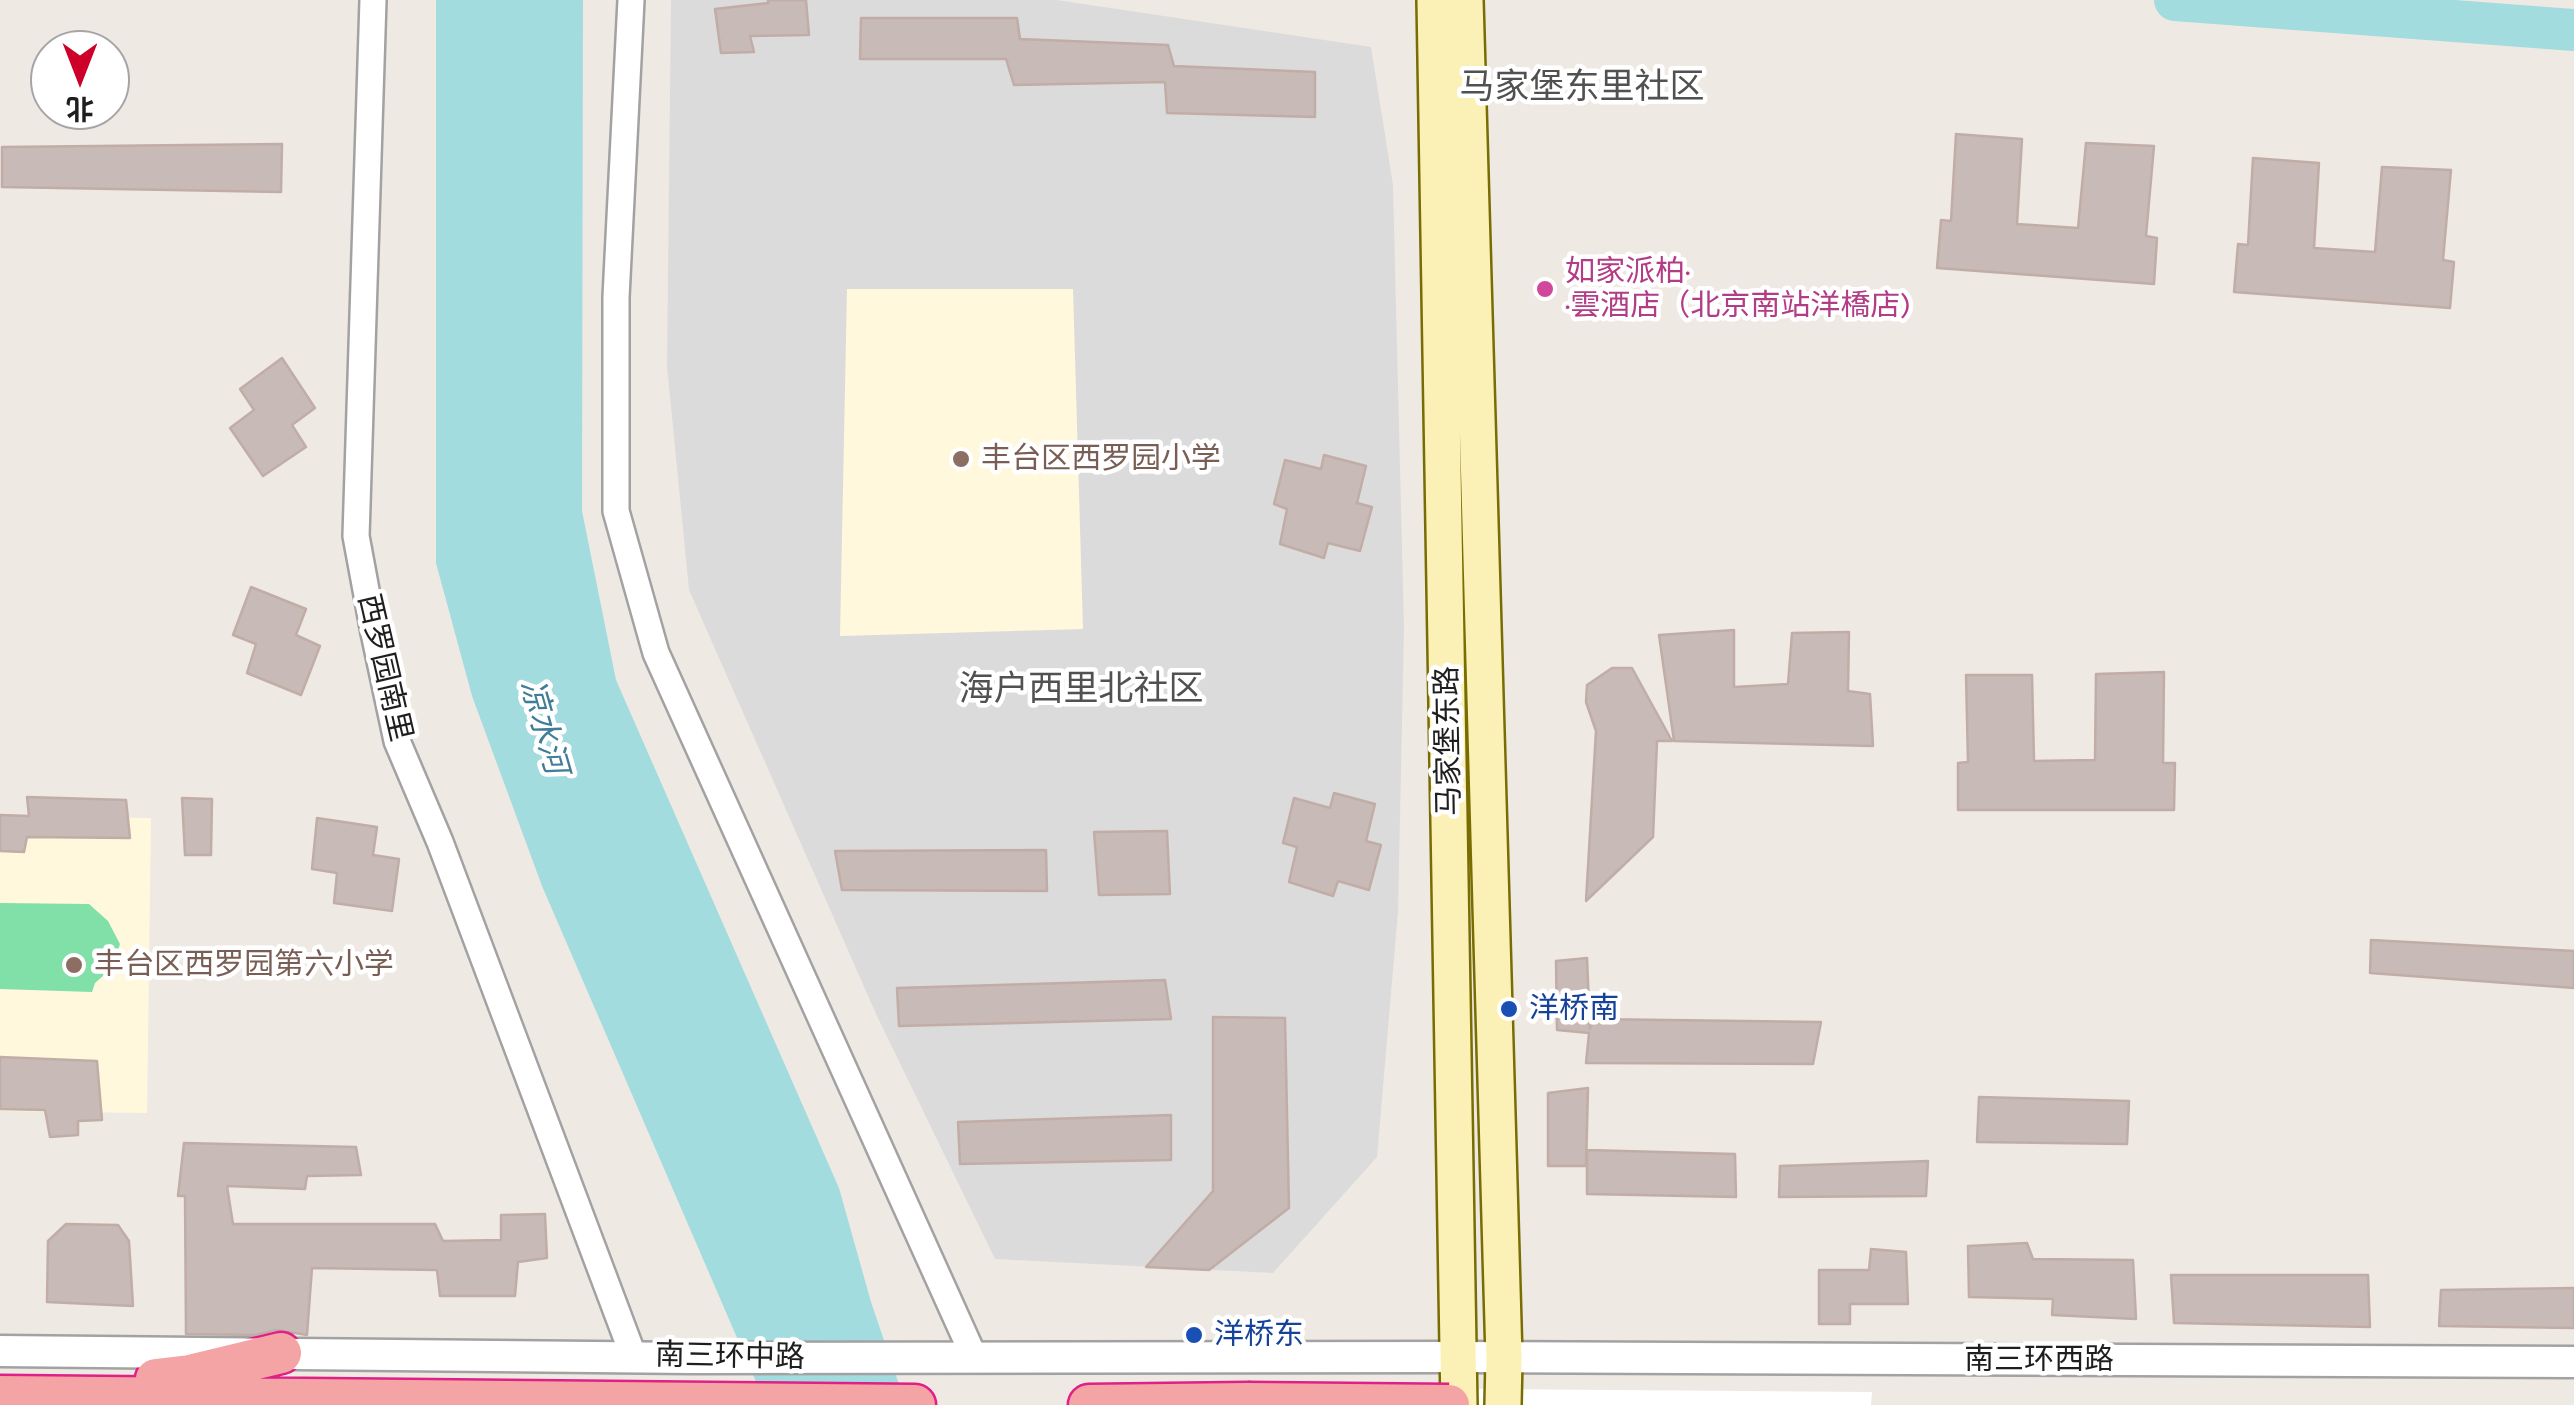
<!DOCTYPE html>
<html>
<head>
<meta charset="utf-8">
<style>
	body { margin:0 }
	#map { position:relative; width:2574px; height:1405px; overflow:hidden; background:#efe9e4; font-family:Karla,"Noto Sans SC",sans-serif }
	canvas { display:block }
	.north { position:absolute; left:30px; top:30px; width:100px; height:100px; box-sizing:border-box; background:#fff; border:2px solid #a5a5a5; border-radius:50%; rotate:180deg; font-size:28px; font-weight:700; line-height:40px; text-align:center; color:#1e1e1e }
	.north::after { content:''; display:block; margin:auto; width:35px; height:45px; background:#cc0029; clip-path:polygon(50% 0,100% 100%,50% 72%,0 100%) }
</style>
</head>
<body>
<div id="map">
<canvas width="2574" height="1405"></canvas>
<div class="north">北</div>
</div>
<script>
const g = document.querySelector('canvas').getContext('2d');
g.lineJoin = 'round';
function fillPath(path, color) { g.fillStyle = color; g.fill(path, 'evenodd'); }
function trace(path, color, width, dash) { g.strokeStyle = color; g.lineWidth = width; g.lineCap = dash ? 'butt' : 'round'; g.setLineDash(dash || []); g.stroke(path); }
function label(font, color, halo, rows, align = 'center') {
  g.font = font + ' Karla,"Noto Sans SC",sans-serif'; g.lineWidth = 9; g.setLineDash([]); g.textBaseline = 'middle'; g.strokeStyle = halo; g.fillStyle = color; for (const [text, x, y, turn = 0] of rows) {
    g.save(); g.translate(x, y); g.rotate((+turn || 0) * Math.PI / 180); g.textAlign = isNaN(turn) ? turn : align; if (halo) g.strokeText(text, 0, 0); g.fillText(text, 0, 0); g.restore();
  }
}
const residential = new Path2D(`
	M671,0H1057L1371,47L1393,185L1404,628L1398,912L1377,1157L1273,1273L995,1259L877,1016L689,590L667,366Z`);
const education = new Path2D(`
	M847,289H1073L1083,629L840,636Z
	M0,816L151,818L147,1113L0,1111Z`);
const pitch = new Path2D(`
	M0,903L89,904L108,921L120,944L112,968L95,983L92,992L0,989Z`);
const water = new Path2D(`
	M436,0H583L582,511L616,680L839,1188L871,1302L906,1405H766L542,886L472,696L436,563Z`);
const pier = new Path2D(`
	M1229,1387L1872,1392L1871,1405H1228Z`);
const river = new Path2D(`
	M2175,0L2574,30`);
const building = new Path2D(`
	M768,0H806L809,35L750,36L754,52L721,53L715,9L768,3Z
	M861,18H1017L1020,39L1168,45L1174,66L1315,72V117L1167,113L1165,82L1014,85L1006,59H860Z
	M1956,134L2022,139L2017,224L2078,228L2086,143L2154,146L2146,236L2157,238L2154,284L1937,268L1941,220L1951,221Z
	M282,144L281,192L2,187V147Z
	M2253,158L2319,163L2314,248L2375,252L2382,167L2451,170L2443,260L2454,262L2450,308L2234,292L2238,244L2248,245Z
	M282,358L315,408L292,425L306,447L263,476L230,428L254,410L240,389Z
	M1324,455L1366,466L1357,503L1372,507L1360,551L1328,543L1324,558L1280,544L1287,509L1274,504L1285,460L1321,469Z
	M251,587L306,609L296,635L320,646L301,695L247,673L256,644L233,635Z
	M1734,630V687L1788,684L1792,633L1849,632L1848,691L1870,694L1873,746L1674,741L1659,635Z
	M1612,668H1632L1672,741H1657L1653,837L1586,901L1596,731L1586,702L1587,685Z
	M2164,672L2163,763H2175L2174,810H1958V763L1968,762L1966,675H2032L2034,761L2095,760L2096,674Z
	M1334,793L1375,804L1366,841L1381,845L1369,890L1338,881L1333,896L1289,882L1297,847L1283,843L1294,798L1330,808Z
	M27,797L126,800L130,838L27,837L24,852L0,851V815L29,816Z
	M182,798L212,799L211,855H185Z
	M317,818L377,827L373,855L399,859L392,911L334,903L337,873L312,869Z
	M1167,831L1170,894L1099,895L1094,832Z
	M1046,850L1047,891L842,890L835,851Z
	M2371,940L2574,951V988L2370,973Z
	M1587,958L1590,1029L1591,1019L1821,1022L1813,1064L1586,1063L1589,1033L1557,1030L1556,961Z
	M1165,980L1171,1019L899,1026L897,988Z
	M1213,1017L1285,1018L1289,1208L1209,1270L1146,1267L1213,1191Z
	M0,1057L97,1061L102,1120L78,1121V1135L50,1137L45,1110L0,1109Z
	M1588,1088L1586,1166H1548V1093Z
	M1979,1097L2129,1101L2127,1144L1977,1142Z
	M1171,1115V1160L960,1164L958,1122Z
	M184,1143L356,1147L361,1175L307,1176L305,1189L227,1186L233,1224H435L443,1241L501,1240V1215L545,1214L547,1258L518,1262L515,1296H440L437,1270L312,1268L307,1335L276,1330L255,1335L186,1334L185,1196H178Z
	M1587,1150L1735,1154L1736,1197L1587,1194Z
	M1928,1161L1926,1196L1779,1197L1780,1166Z
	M66,1224L118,1225L129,1241L133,1306L47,1302L48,1241Z
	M2027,1243L2033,1259L2133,1260L2136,1319L2052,1315L2053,1299L1969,1297L1968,1246Z
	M1871,1249L1906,1252L1908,1304H1850V1324H1819V1270H1869Z
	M2171,1275H2368L2370,1327L2174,1323Z
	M2574,1288V1328L2439,1326L2441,1290Z`);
const minor = new Path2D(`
	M373,0L356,536L374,633L397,741L440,842L633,1355
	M631,0L616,297V511L656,653L975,1359`);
const tertiary = new Path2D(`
	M0,1351L691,1358L1460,1357L2574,1362`);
const secondary = new Path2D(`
	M1435,0L1459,1405
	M1465,0L1504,1358L1503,1405`);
const trunk = new Path2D(`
	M156,1379L190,1375L281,1353
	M0,1396L915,1405
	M1089,1405L1248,1403`);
const trunkBridge = new Path2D(`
	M1248,1403L1449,1405`);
const markers = [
	[1545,289,10,"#d1479c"],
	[961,459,10,"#8d6e63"],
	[74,965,10,"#8d6e63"],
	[1509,1009,10,"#1a4fb4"],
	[1194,1335,10,"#1a4fb4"]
];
const hotelNames = [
	["如家派柏·",1565,272],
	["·雲酒店（北京南站洋橋店)",1565,306]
];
const educationNames = [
	["丰台区西罗园小学",981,459],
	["丰台区西罗园第六小学",94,965]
];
const streetNames = [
	["西罗园南里",384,668,77],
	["马家堡东路",1449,741,-91],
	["南三环中路",730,1357,1],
	["南三环西路",2039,1360]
];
const transitNames = [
	["洋桥南",1529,1009],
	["洋桥东",1214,1335]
];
const waterNames = [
	["凉水河",543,727,74]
];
const quarterNames = [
	["马家堡东里社区",1582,88],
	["海户西里北社区",1081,690]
];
fillPath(residential, '#dcdbdb');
fillPath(education, '#fff8dd');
fillPath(pitch, '#80e0a8');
fillPath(water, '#a3dcde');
fillPath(pier, '#fff');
trace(river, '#a3dcde', 42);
fillPath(building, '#c7bab7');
trace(building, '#c1ada6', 2.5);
trace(minor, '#a2a2a2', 30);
trace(tertiary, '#a2a2a2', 35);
trace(secondary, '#786d02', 40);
trace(trunk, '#de2087', 45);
trace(minor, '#fff', 25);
trace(tertiary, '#fff', 30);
trace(secondary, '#fbf1b7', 35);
trace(trunk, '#f4a4a4', 40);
trace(trunkBridge, '#de2087', 45, []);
trace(trunkBridge, '#f4a4a4', 40);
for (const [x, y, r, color] of markers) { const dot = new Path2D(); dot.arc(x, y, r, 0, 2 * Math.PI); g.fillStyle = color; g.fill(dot); trace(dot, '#fff', 4); }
label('30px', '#b23c85', '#fff', hotelNames, 'left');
label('30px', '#785e54', '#fff', educationNames, 'left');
label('30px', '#1e1e1e', '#fff', streetNames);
label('30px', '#164399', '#fff', transitNames, 'left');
label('italic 32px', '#407e98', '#fff', waterNames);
label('35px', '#515151', '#fff', quarterNames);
</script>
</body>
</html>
